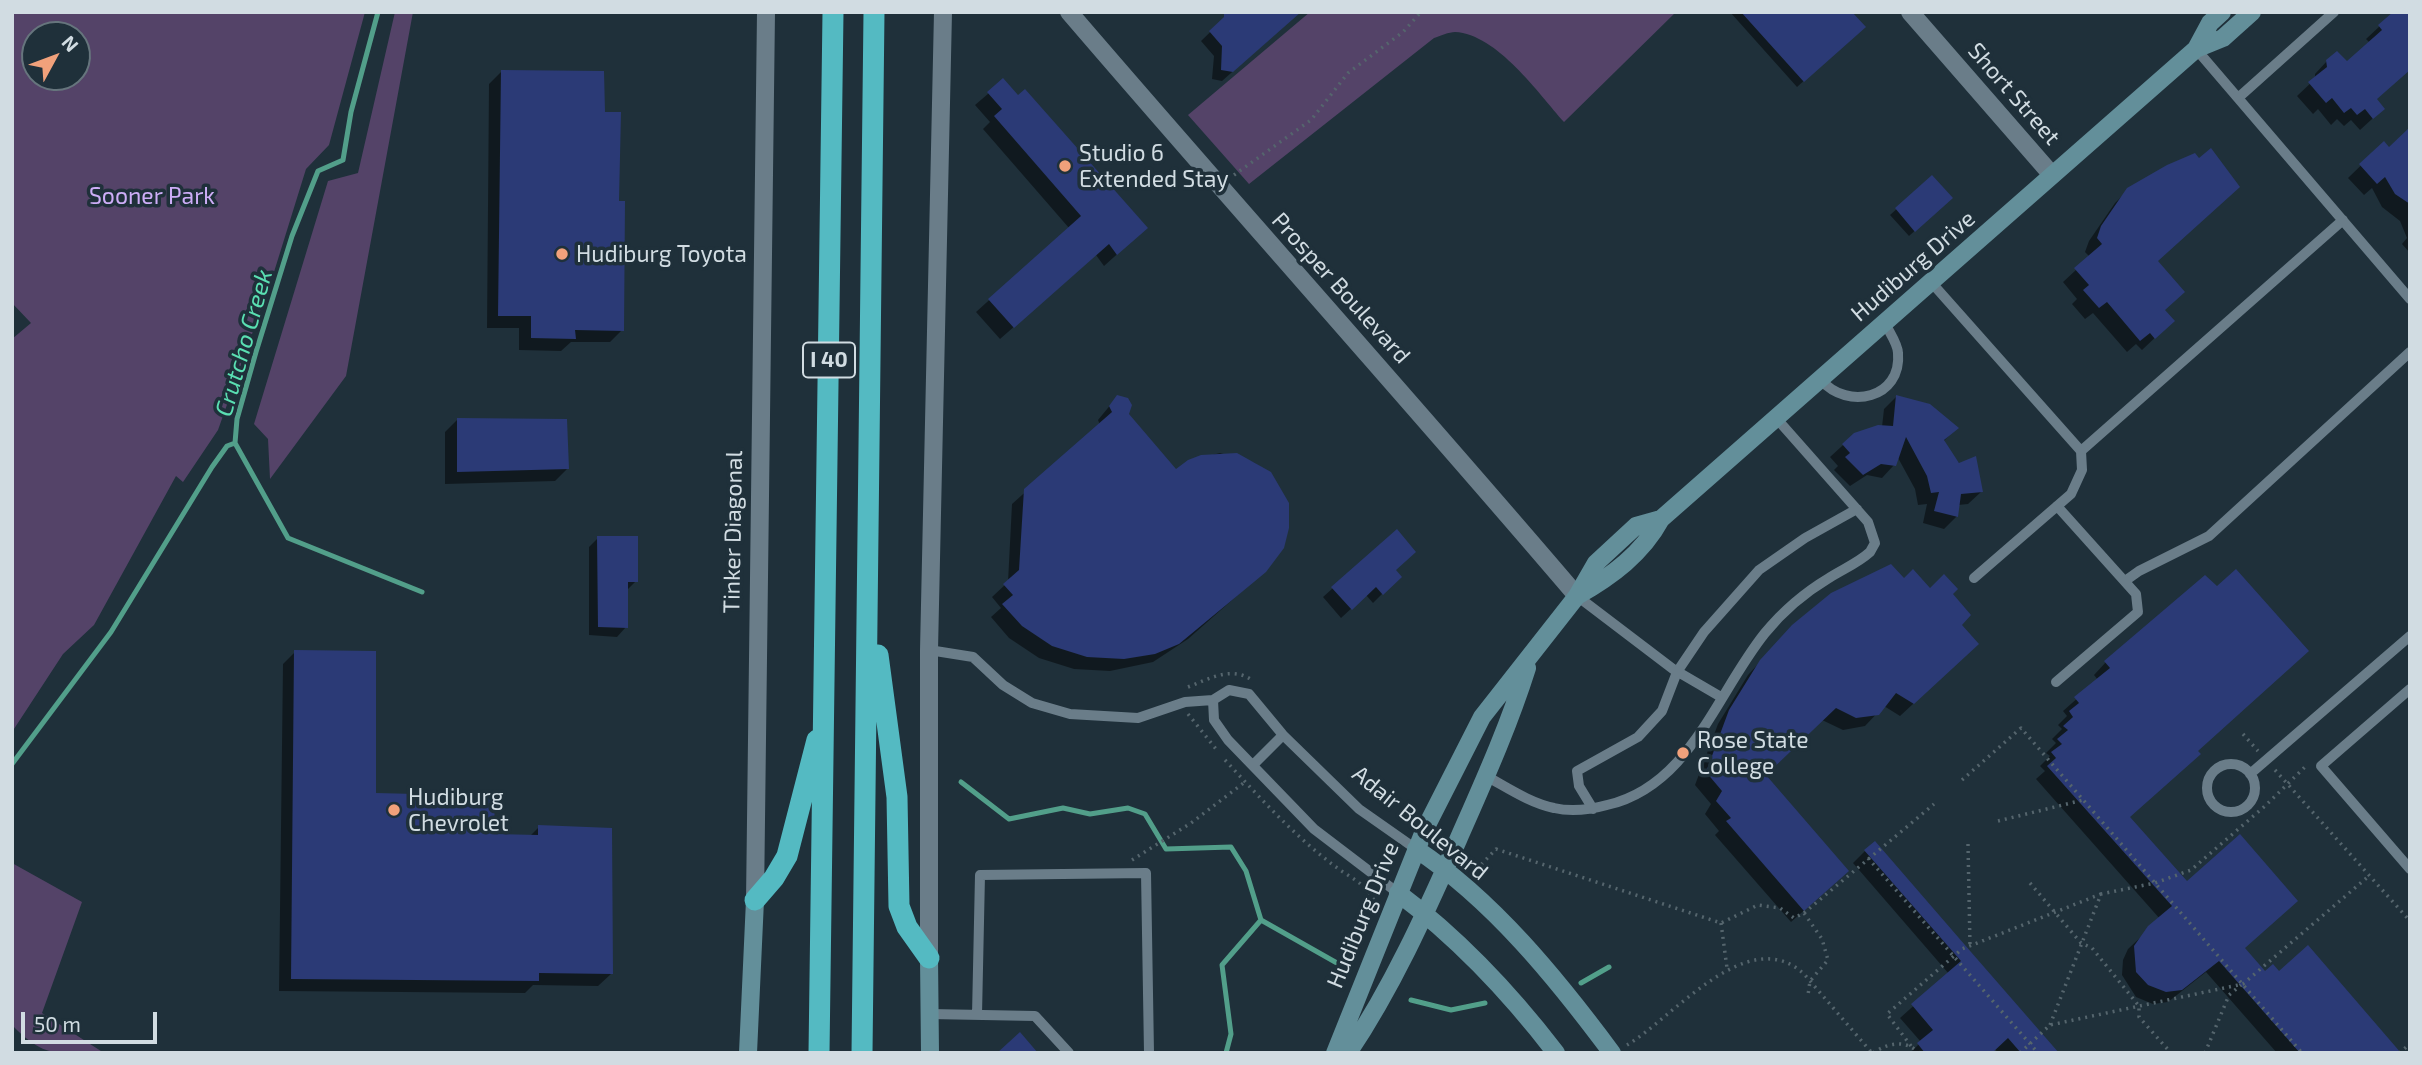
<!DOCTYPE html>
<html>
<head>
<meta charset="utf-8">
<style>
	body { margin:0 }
	#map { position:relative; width:2422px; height:1065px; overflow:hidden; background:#1f303a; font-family:"Exo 2",sans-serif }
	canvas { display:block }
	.frame { position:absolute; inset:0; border:14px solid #d1dce2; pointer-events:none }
	.north { position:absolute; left:21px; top:21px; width:70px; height:70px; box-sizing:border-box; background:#1f303a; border:2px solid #66757d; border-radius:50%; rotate:49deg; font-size:19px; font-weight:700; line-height:28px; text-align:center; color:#d1dce2 }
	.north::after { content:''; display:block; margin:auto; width:24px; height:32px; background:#f1a17b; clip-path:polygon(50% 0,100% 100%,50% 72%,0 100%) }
	.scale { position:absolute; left:21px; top:1012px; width:136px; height:32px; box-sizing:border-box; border:4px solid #d1dce2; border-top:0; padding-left:9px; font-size:21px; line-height:24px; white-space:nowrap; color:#d1dce2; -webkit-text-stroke:5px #1f303a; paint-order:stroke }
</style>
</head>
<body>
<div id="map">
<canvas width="2422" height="1065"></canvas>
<div class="frame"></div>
<div class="north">N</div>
<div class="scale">50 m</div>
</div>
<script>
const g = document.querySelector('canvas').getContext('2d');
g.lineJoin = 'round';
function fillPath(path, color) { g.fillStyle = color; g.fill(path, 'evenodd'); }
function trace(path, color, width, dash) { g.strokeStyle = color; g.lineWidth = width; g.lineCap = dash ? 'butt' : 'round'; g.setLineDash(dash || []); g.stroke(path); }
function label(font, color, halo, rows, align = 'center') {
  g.font = font + ' "Exo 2",sans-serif'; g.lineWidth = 7; g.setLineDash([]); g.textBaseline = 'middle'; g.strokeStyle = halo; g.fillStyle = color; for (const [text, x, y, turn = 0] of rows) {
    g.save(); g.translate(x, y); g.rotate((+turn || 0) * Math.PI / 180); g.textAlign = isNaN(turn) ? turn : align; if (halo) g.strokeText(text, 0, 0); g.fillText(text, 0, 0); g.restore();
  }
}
const green = new Path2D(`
	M12,12H365L329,145L306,169L274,272L218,430L183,482L176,476L94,625L63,654L12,732V339L31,323L12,303ZM77,35V77H35V35Z
	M395,12H413L346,376L270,479L268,439L254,424L328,181L358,173Z
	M1310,12H1676L1564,122C1539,94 1497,34 1455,32C1449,32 1440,36 1434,38L1249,184L1188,115Z
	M12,863L82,902L42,1013L104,1053C59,1053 46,1060 12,1025Z`);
const shadow = new Path2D(`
	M1231,12H1300L1222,81L1212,79L1214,56L1201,41Z
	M1730,12H1850L1857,33L1797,87Z
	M2395,12L2375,99L2383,109L2360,130L2351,120L2344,126L2337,119L2331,125L2318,109L2313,114L2297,96L2315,79V74L2327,61L2346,64L2370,43L2366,39Z
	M502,71L603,113L622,330L610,342H571L561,351L519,350V328H487L489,84Z
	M1003,81L1133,240L1104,266L1096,255L1000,339L976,312L1069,228L983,129L990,122L975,105Z
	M2410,140V253L2402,244L2407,238L2400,221L2382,207L2372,188L2364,195L2348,178L2383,144L2389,149Z
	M1932,177L1945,204L1909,236L1890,215Z
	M2128,190L2157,261L2163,311L2160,333L2142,350L2136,344L2127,352L2093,313L2085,319L2072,304L2077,299L2063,282L2090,257L2085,252L2089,241L2115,203Z
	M1117,397L1127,415L1176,472L1189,461L1220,453L1253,462L1270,473L1265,571L1188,639L1153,662L1110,671L1074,669L1039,658L1009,638L991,617L1001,608L992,597L1008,582L1012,504L1100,425L1098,420Z
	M1896,397L1956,428L1943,442L1981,492L1968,504L1958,505L1957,516L1944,529L1923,523L1927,504L1918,505L1915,489L1897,456L1894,465L1882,478L1867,475L1850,486L1834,470L1838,466L1830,457L1854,435L1882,427L1884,409Z
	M457,420L567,469L555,481L445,484V432Z
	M598,538L636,581L626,591V627L617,637L589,635V547Z
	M1394,570L1400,576L1373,603L1366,595L1341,618L1323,597L1333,588Z
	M1904,580L1930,591L1951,594L1965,656L1900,716L1884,706L1865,726L1843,730L1822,720L1764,775L1835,883L1791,922L1715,835L1719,831L1705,814L1711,804L1695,785L1718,724L1748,675L1780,640Z
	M295,652L374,795L493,836L529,837L539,827L611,974L598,986L533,985L525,993L279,991L283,664Z
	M2106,662L2196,751L2129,817L2264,974L2388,1053H2277L2206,972L2168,1002L2153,1004L2136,997L2122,975L2123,960L2128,949L2160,919L2036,779L2045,771L2040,766L2050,756L2046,753L2056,743L2052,739L2062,729L2058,725L2067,716L2063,711L2098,680L2094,675Z
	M1865,851L2057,1053H1998L1995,1049L1991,1053H1910L1921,1042L1900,1018L1949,974L1853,863Z`);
const stream = new Path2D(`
	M235,443L237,419L256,352L292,236L318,171L343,160L351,112L378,12
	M235,443L288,538L422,592
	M12,764L111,632L212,467L227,446L235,443
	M961,782L1009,819L1063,808L1090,814L1128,808L1145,814L1166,849L1231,847L1246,871L1261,920L1222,965L1231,1034L1226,1053
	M1261,920L1344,967
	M1581,983L1609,967
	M1411,1000L1451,1010L1485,1003`);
const building = new Path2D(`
	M1224,12H1301L1233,72L1221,70L1222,46L1209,31L1224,17Z
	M1741,12H1852L1866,27L1804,82Z
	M2393,12H2410V70L2377,99L2385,109L2373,119L2365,109L2357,115L2351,108L2344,113L2332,98L2326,103L2308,82L2327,67L2326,60L2337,51L2347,61L2382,30L2378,25Z
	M501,70L604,71L605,112H621L619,201H625L624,331L575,330L576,339L531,338V316H498Z
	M1003,78L1018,95L1025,89L1148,228L1117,255L1109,244L1014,328L988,299L1081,216L994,116L1002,109L987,92Z
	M2410,127V204L2395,194L2385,177L2377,184L2359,164L2384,141L2389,147Z
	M2211,148L2240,187L2158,261L2185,292L2165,310L2175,321L2155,339L2150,333L2140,341L2107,302L2099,308L2083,290L2089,285L2074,268L2102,244L2097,238L2101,226L2127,188L2167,165L2195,153L2199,158Z
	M1932,175L1953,198L1915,232L1895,208Z
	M1117,395L1128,398L1132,405L1129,414L1176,469L1188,460L1201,455L1237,453L1271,472L1289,503V528L1284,548L1266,572L1179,644L1155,654L1124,659L1087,657L1052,646L1022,626L1002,604L1013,595L1003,584L1019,570L1024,489L1112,412L1109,406Z
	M1896,395L1930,404L1959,428L1944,440L1959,463L1976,456L1983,492L1961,494L1958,517L1934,511L1939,492L1931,493L1927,476L1906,437L1896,466L1881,464L1863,475L1845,457L1850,453L1842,444L1854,433L1878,425L1893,426Z
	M457,418L567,419L569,469L457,472Z
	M1397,529L1416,552L1396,570L1402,577L1383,595L1376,587L1352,610L1331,587Z
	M597,536H638V582H628V628L598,627Z
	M1891,564L1904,578L1913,569L1930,588L1944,574L1958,589L1953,594L1971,615L1962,625L1979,644L1914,704L1896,693L1879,715L1856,718L1836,708L1766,775L1849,871L1804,911L1726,821L1731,818L1716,801L1722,791L1706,772L1729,710L1760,660L1792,625L1831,593Z
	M2236,569L2309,651L2198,751L2201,754L2130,817L2187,881L2240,834L2298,901L2245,948L2265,971L2273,964L2279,971L2308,945L2401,1053H2300L2219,961L2182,990L2166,992L2148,985L2136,972L2134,946L2148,926L2172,906L2047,766L2056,758L2051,752L2062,744L2057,739L2068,730L2063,726L2073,717L2069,711L2079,703L2074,697L2110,668L2104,661L2205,575L2217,586Z
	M294,650L376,651V793L495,796L494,834L538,835V825L612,828L613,974L539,973V981L291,979Z
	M1875,841L1971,952L2059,1053H2021L2008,1038L1992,1053H1925L1917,1043L1933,1030L1911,1004L1961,961L1864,850Z
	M1020,1032L1038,1053H997Z`);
const path = new Path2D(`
	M1234,175L1311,120L1348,73L1403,32L1421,12
	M1188,687C1211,678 1231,666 1252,680
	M1188,714L1216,749
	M2243,734L2258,751
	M1225,760C1262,800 1296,838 1340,870C1354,879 1369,887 1375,903
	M2275,770L2410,921
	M1962,780L2021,728L2302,1053
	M1998,821L2083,800
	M1968,844L1970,946
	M1868,858L2038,1053
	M1132,860L1191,823L1245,782
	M1470,866L1477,869L1496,849L1721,923L1758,905L1780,908L1794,918L1804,913L1822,939L1828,960L1810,981L1808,995
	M2030,883L2081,943L2092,948L2139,1006V1017L2171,1053
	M1804,913L1934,804
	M1721,923L1727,968
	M2050,1025L2101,894L2155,883L2191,870L2265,806L2308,764
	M1627,1045C1673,1018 1748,922 1804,974L1872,1053
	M1911,1046L1887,1014L1962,949L2101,894
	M1873,1053C1888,1043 1905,1039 1919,1053
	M2020,1053L2050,1025L2243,984L2370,875
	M2205,1053L2229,995L2241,985
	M2399,1053L2410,1044`);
const lane = new Path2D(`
	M2196,49L2410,299
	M2238,98L2334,12
	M1931,282L2081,451L2082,470L2071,494L1974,578
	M1821,380C1848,411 1902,398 1898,353C1898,344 1889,332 1885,323
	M2081,451L2343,220
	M2125,581L2139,571L2209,536L2410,352
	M1577,596L1673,669L1721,697
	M929,650L973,657L1003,685L1032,703L1070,714L1138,718L1185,702L1213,700L1229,690L1249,694L1283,735L1359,809L1416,849
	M2056,682L2138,612L2136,594L2057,506
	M2410,689L2321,766L2410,869
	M1213,700L1214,720L1228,740L1314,829L1398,893
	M2207 788a24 24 0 1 1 48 0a24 24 0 1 1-48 0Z
	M1253,765L1283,735
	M2250,774L2410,636
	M1486,776C1508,788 1530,803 1554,808C1571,812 1589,810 1607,805C1690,786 1716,694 1765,633C1783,611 1804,593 1829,578C1843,569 1858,563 1870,552L1875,543L1868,522L1777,419
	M1593,809L1579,786L1577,771L1638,737L1662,711L1677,672L1704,632L1759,570L1805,538L1857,509
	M930,1014L1035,1016L1069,1053
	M977,1015L980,875L1146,873L1149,1053`);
const street = new Path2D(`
	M1069,12C1237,208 1410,400 1577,596
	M1910,12L2052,175
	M755,900L766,12
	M929,958V650L943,12`);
const secondary = new Path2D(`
	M2196,49L2210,23L2222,12
	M1577,596C1612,576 1642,554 1661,519L2196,49L2223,38L2252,12
	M1416,849C1493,900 1557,979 1612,1053
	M1398,893C1458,938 1510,993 1556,1053
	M929,958L930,1053
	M748,1053L755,900
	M1335,1053L1424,831L1482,717L1577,596L1596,563L1636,526L1661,519
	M1348,1053C1393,986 1425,914 1458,840C1483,783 1508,728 1527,668`);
const highway = new Path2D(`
	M878,655L897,797L899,906L907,927L929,958
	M755,900L774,878L787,856L817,740
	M819,1053L833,12
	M862,1053L874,12`);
const markers = [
	[1065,166,7,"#f1a17b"],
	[562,254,7,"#f1a17b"],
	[1683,753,7,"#f1a17b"],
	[394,810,7,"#f1a17b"]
];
const shields = [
	[829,360,52]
];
const shieldNames = [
	["I 40",829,360]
];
const streetNames = [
	["Short Street",2014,94,49],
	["Hudiburg Drive",1913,266,-41],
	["Prosper Boulevard",1341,288,48],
	["Tinker Diagonal",733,532,-89],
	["Adair Boulevard",1420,823,39],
	["Hudiburg Drive",1363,915,-68]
];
const poiNames = [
	["Studio 6",1079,153],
	["Extended Stay",1079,179],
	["Hudiburg Toyota",576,254],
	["Rose State",1697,740],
	["College",1697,766],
	["Hudiburg",408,797],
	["Chevrolet",408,823]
];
const parkNames = [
	["Sooner Park",152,196]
];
const waterNames = [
	["Crutcho Creek",244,343,-74]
];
fillPath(green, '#544368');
fillPath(shadow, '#0007');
trace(stream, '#529f8a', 5);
fillPath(building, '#2b3a76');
trace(path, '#55656d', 3.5, [2, 5]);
trace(lane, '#6a7d89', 10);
trace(street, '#6a7d89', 18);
trace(secondary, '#638f9a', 18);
trace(highway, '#54bac2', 21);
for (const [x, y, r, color] of markers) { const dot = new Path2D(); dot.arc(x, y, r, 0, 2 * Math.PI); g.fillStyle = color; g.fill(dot); trace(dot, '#1f303a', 2.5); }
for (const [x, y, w] of shields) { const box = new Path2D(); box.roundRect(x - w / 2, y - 17.5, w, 35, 5); g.fillStyle = '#1f303a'; g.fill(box); trace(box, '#d1dce2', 2); }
label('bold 21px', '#d1dce2', null, shieldNames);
label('23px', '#d1dce2', '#1f303a', streetNames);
label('23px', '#d1dce2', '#1f303a', poiNames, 'left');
label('23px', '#cdadf7', '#1f303a', parkNames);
label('italic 24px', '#5adfb2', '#1f303a', waterNames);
</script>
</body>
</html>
